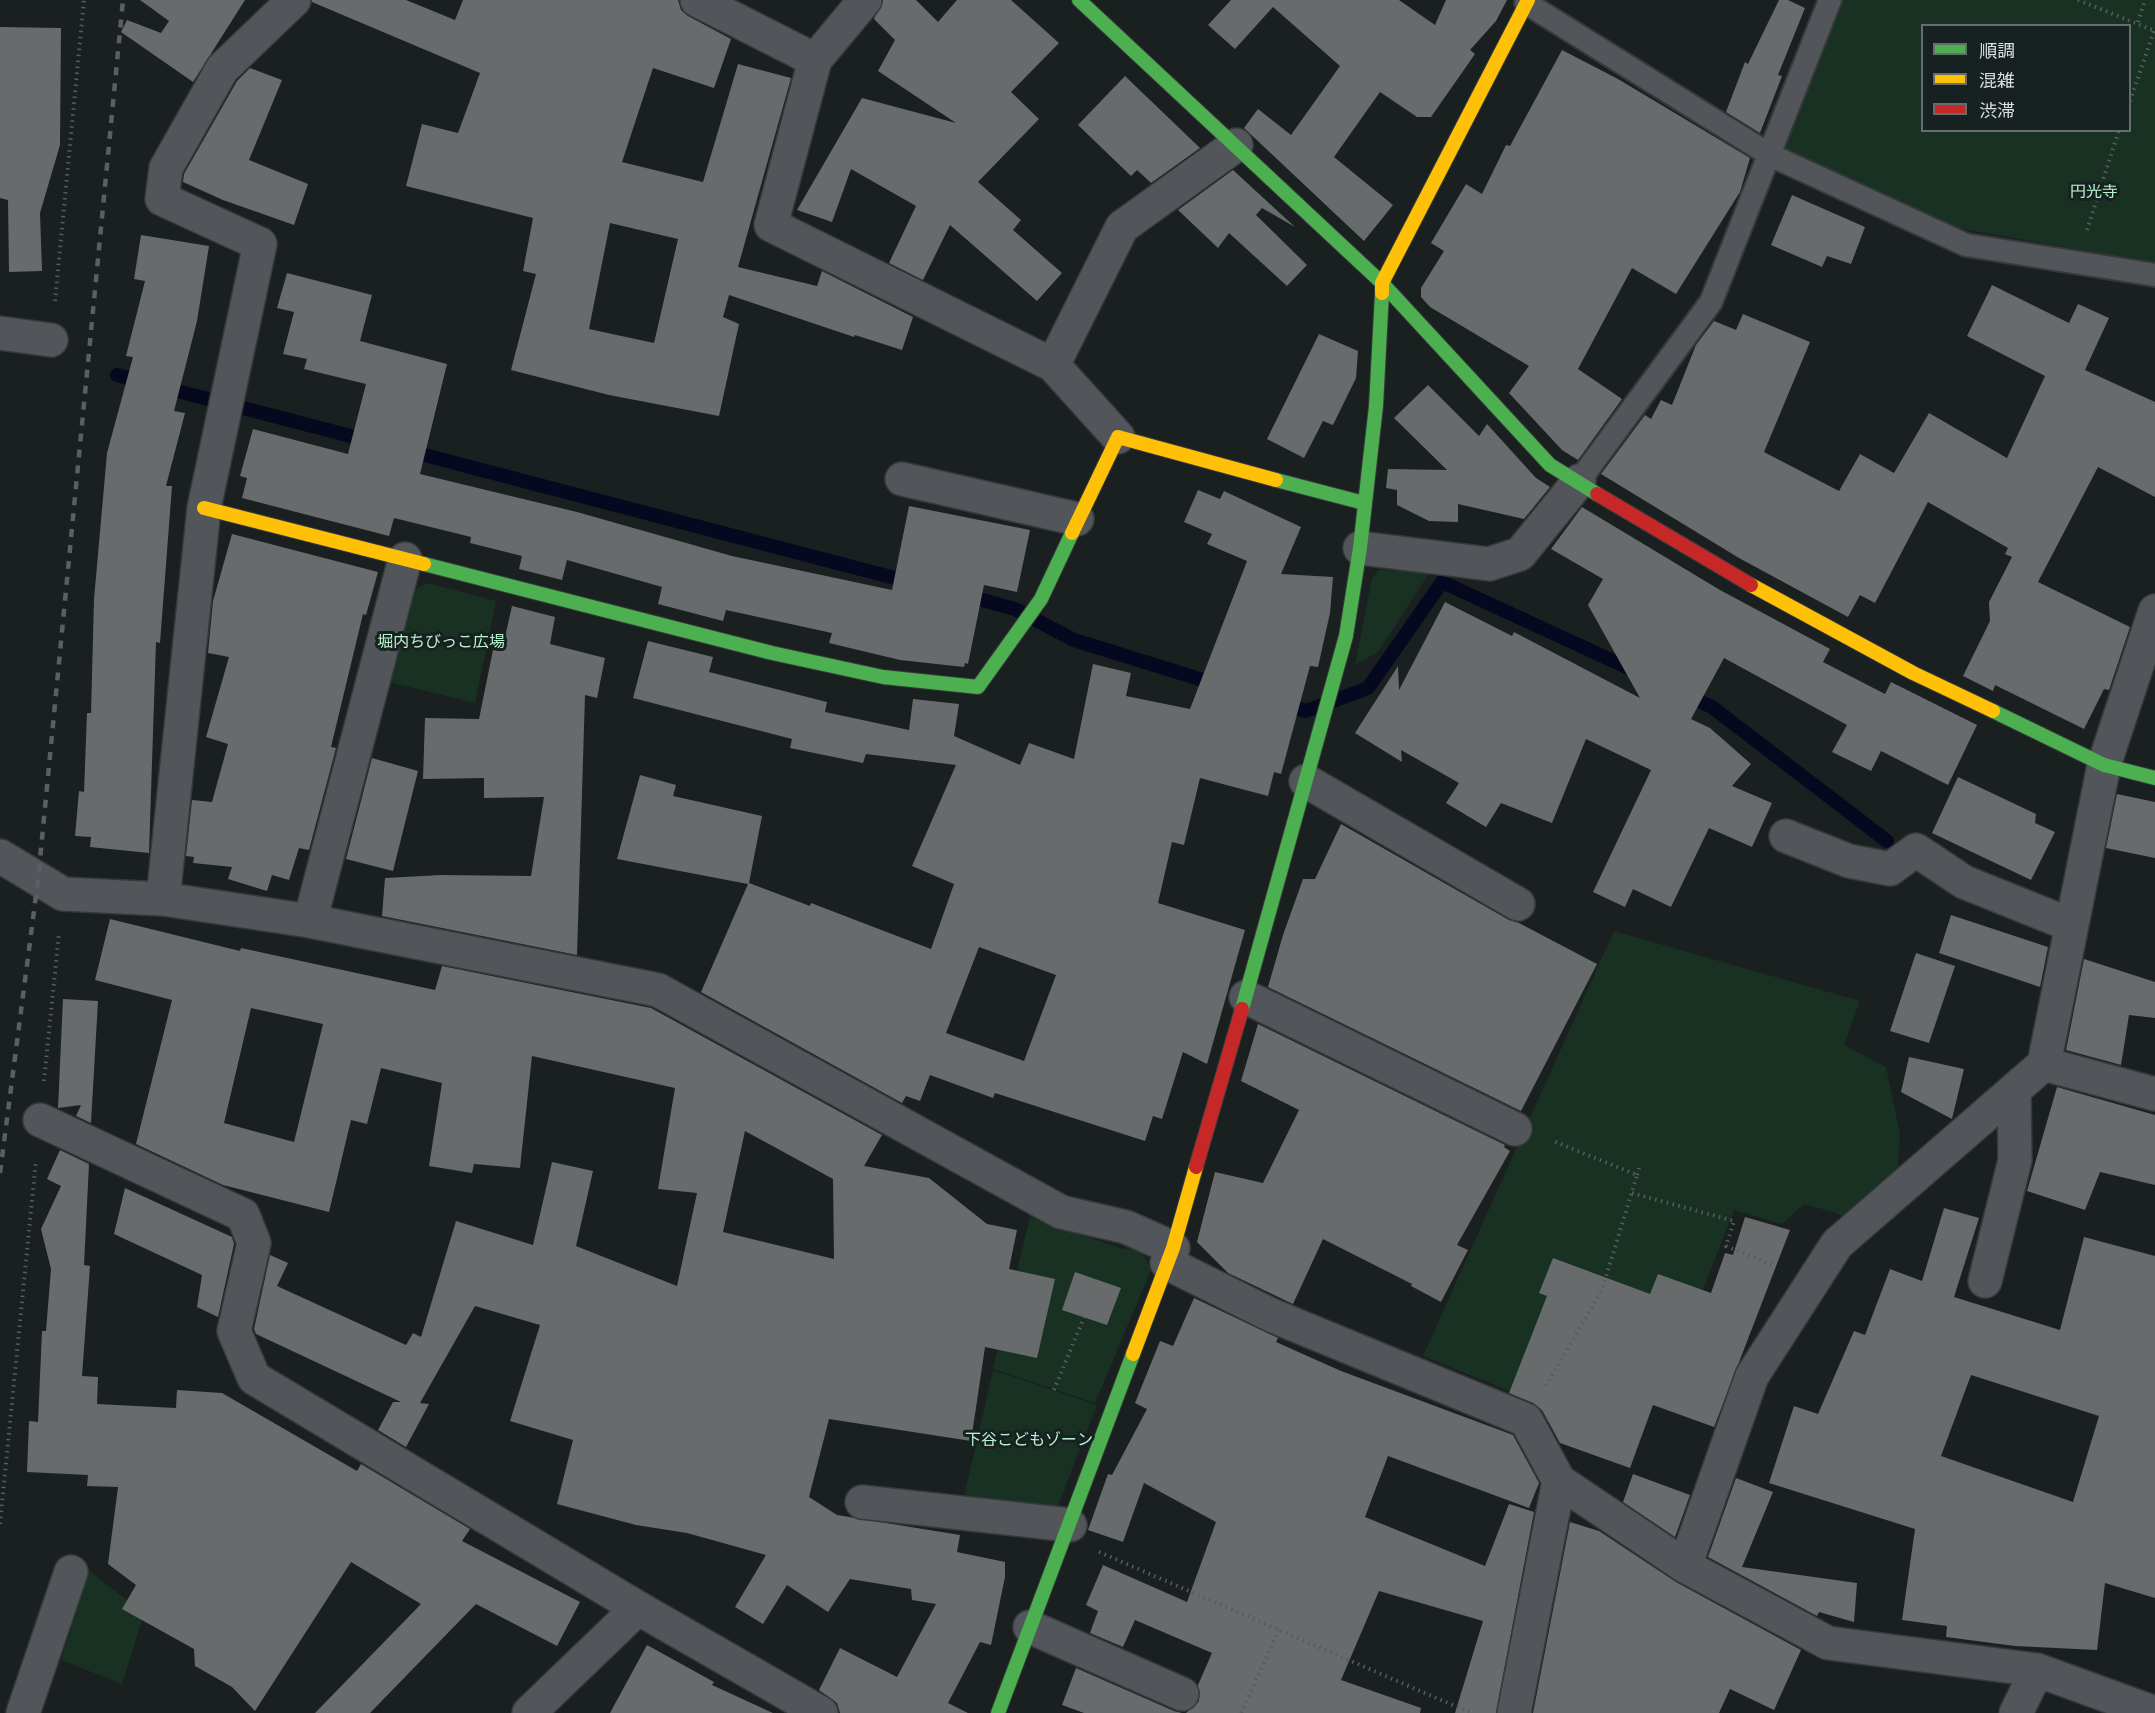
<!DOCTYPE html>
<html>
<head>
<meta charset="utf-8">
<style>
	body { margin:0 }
	#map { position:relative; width:2155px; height:1713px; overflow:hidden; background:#1a1f20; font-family:"Work Sans","Noto Sans JP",sans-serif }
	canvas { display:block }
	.legend { position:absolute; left:1921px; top:24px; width:210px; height:108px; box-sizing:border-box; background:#182122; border:2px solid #666d6e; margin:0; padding:8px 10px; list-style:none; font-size:18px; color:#dadfe1 }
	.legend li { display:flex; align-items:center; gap:12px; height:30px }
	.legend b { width:30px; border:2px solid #666d6e }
</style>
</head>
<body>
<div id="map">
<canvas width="2155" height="1713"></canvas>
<ul class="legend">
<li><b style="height:8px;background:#4caf50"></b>順調</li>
<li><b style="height:8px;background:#ffc107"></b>混雑</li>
<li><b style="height:8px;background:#c62828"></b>渋滞</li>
</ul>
</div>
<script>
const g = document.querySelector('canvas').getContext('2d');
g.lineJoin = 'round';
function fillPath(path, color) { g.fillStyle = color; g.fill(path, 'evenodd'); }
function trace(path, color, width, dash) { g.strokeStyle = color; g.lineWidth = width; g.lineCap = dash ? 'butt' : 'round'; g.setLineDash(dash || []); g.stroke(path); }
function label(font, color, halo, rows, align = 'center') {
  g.font = font + ' "Work Sans","Noto Sans JP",sans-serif'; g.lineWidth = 6; g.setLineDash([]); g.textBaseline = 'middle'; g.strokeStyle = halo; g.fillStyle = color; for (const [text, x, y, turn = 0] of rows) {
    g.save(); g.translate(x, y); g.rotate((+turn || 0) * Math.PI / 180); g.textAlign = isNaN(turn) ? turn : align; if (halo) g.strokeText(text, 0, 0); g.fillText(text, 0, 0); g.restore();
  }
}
const green = new Path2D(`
	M1840,0H2155V263L1951,227L1781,147ZM1922,26H2130V130H1922Z
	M1379,570L1430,572L1378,652L1355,665L1372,578Z
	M428,583L496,601L475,703L385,681L408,593Z
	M1614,931L1860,1001L1844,1045L1886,1067L1900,1134L1897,1178L1850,1223L1837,1213L1804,1204L1782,1224L1734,1210L1685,1336L1562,1440L1531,1400L1423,1356Z
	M1030,1217L1123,1249L1141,1250L1151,1270L1095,1403L993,1369Z
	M993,1370L1097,1405L1057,1508L963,1501Z
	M90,1571L144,1614L122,1684L61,1660Z`);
const stream = new Path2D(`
	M117,375L144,382
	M162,387L370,441
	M409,451L910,582
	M964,595L1015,609L1074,640L1219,685
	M1684,694L1712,707L1887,841
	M1281,703L1306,711L1368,688L1442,582L1637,672`);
const building = new Path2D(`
	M140,0H245L193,82L121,32L127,20L161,33L169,21Z
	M312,0H406L455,20L463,0H678L681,10L688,16L731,39L714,88L653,68L622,162L703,182L738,64L791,78L738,267L817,286L822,271L913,317L902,350L855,335L854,337L729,295L723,317L739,324L719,416L609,395L511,370L536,274L523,271L533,218L406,186L422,124L458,133L480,73L312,2ZM610,223L678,239L654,343L589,329Z
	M883,0H916L938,22L957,0H1011L1059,43L1011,92L1039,119L978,182L1021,220L1013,230L1062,273L1037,301L950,225L923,280L889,263L916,206L851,169L832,222L797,210L862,98L956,123L878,71L895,40L874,19Z
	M1231,0H1399L1435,25L1446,0H1507L1496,21L1470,50L1475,54L1431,117H1417L1380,92L1334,157L1393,205L1364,241L1244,128L1258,109L1291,135L1340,66L1273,7L1235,49L1208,25Z
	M1779,0H1788L1805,8L1778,75L1782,76L1760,133L1726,112L1745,62L1748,64Z
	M0,27L61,28L60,145L40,213L42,271L9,272L8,200L0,198Z
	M1562,50L1618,79L1750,158L1740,192L1676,294L1632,268L1578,369L1622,399L1578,460L1562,450L1509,393L1529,366L1430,307L1421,297V288L1444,251L1431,243L1466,184L1482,194L1506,145L1510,146Z
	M250,68L282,80L249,160L308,184L294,225L223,200L183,182L184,174L237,81Z
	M1125,76L1200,148L1151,183L1137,170L1131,176L1078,125Z
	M1233,170L1295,227L1262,208L1256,215L1307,265L1287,286L1229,233L1218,248L1178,210Z
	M1792,195L1865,227L1851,264L1827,256L1822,267L1771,245Z
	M141,235L209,246L197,321L174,411L185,413L166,486H172L160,643L156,642L149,853L90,847L91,837L75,836L79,791L84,792L87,713H91L94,599L107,453L133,357L126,356L145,281L134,279Z
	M287,273L372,295L360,341L447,364L420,474L577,512L732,556L892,590L909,506L1030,530L1017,592L984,585L968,664L965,663L964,667L900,660L829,643L832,633L726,610L723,621L658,604L662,587L567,560L562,580L519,569L522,556L470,543L471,537L394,518L389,536L242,498L247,478L240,476L253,429L348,454L366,384L304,369L307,359L283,354L294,312L277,308Z
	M1992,285L2069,323L2078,304L2109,318L2085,370L2155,402V497L2098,467L2038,582L2130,627L2109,690L2104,689L2084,729L1995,685L1993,691L1963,676L1990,621L1989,602L2012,557L2005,554L2008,548L1928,502L1875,603L1860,595L1848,617L1739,558L1601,474L1645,415L1651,419L1661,400L1672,405L1696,345L1714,321L1736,330L1743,314L1810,342L1764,452L1839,491L1860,454L1894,473L1929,413L2007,458L2045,376L1967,336Z
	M1319,334L1358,351L1356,378L1333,425L1323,421L1304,458L1267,439Z
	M1428,385L1479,436L1487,424L1536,478L1550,487L1524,519L1458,504V522L1429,521L1397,505V490L1386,488L1388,469L1447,470L1394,418Z
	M1198,490L1220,499L1224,491L1301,527L1281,574L1333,577L1330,613L1318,667L1310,666L1281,774L1274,772L1268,796L1200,778L1184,845L1172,842L1158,903L1245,930L1207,1064L1183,1052L1162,1119L1153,1116L1145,1141L995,1093L993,1098L930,1075L920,1101L906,1096L902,1103L701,992L748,884L617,859L640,775L676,785L673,796L762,816L749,883L810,906L811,903L931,949L954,884L912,866L956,765L866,754L863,763L790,748L792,739L633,698L648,641L713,657L709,672L827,702L825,712L909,730L913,699L959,704L954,736L1020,765L1029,743L1074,759L1093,664L1131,673L1126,696L1190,709L1247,561L1207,544L1212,534L1184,522ZM979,947L1056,975L1024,1061L946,1033Z
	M1582,507L1720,590L1830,649L1823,662L1885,694L1891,682L1977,725L1948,785L1881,751L1871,771L1832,752L1847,725L1724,658L1691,719L1710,728L1751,764L1732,786L1772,803L1752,847L1709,828L1671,907L1633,889L1625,907L1593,892L1651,770L1586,739L1552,823L1501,803L1486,827L1446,803L1459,783L1401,750L1402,762L1355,733L1398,666L1399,690L1445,602L1512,636L1514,632L1640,698L1588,605L1603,579L1551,549Z
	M232,534L378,572L366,615L363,614L331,747L336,748L309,850L299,848L289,880L272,875L267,891L228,879L232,867L193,863L194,857L186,856L192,800L212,802L228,744L206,737L229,657L208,653L213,601Z
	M512,606L555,617L550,644L605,658L597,698L585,695L577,955L382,916L385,878L441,875L531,876L544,797L484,798V778L423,779L425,718L479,719L496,635L505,637Z
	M372,758L418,771L393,871L346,859Z
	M1958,777L2036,814L2035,823L2055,832L2031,880L1932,833Z
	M2117,794L2155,802V858L2106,848Z
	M1341,824L1509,920L1519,923L1597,964L1521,1111L1268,987L1283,935L1303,879H1315Z
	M1951,915L2048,947L2040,987L1939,953Z
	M110,919L240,951L241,948L435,990L442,966L651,1008L882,1135L864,1166L929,1178L987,1224L1017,1230L1009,1269L1055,1279L1037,1358L985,1347L971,1441L829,1419L809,1497L837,1515L960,1535L957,1552L1005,1562V1577L991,1645L980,1642L948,1703L968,1713H840L837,1703L819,1690L840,1648L897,1677L936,1604L912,1600L911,1589L850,1579L828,1612L787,1585L763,1624L735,1607L766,1555L687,1533L636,1525L557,1504L573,1440L510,1421L540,1325L475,1306L420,1403L429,1404L406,1447L378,1430L393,1402H401L256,1334L254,1329L270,1255L288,1263L277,1286L406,1345L413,1333L421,1337L456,1221L533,1245L552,1162L593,1171L576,1246L677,1286L697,1193L658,1189L675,1088L532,1056L520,1168L474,1164L472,1173L429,1166L442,1083L381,1068L367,1124L351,1120L329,1212L223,1185L136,1144L172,1000L95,980ZM251,1008L323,1024L294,1142L224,1123ZM745,1131L833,1179L834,1259L723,1232Z
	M1916,953L1955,966L1929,1043L1890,1031Z
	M2084,959L2155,982V1018L2129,1015L2121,1065L2066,1050Z
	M63,999L98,1001L91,1123L76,1116L81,1105L58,1108Z
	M1258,1024L1505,1145L1504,1147L1510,1151L1457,1245L1468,1250L1441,1302L1411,1286L1412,1284L1323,1239L1293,1304L1228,1273L1197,1242L1215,1172L1263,1183L1299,1110L1241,1081Z
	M1909,1057L1964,1069L1952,1119L1901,1092Z
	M2057,1087L2155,1115V1185L2100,1172L2085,1210L2027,1191Z
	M60,1150L89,1164L84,1265L90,1266L82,1376L98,1377L97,1404L176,1408L177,1390L222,1393L357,1471L361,1464L470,1529L462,1541L580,1602L557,1646L476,1604L370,1713H315L421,1604L351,1562L255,1711L232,1687L195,1666L194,1649L122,1609L136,1585L108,1564L118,1487L87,1486L88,1475L27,1472L29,1421L38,1422L42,1331H46L51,1269L41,1229L61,1186L47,1179Z
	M125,1188L232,1237L234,1244L218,1317L197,1307L202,1275L114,1234Z
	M1944,1208L1979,1218L1954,1297L2060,1330L2084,1237L2155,1256V1598L2105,1583L2097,1650L2015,1646L1946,1637L1947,1626L1902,1620L1915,1529L1769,1483L1794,1406L1818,1414L1854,1331L1865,1335L1890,1269L1922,1281ZM1971,1375L2099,1416L2073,1502L1941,1456Z
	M1745,1217L1790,1230L1714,1427L1653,1405L1630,1468L1560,1443L1542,1410L1533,1403L1509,1393L1547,1296L1539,1293L1553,1258L1650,1294L1658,1274L1711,1293L1725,1253L1733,1255Z
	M1075,1272L1121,1288L1107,1325L1062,1310Z
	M1194,1298L1278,1338L1276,1342L1341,1371L1513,1435L1539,1483L1529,1508L1388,1456L1365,1517L1485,1566L1509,1504L1534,1512L1496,1713H1455L1483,1621L1379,1591L1341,1680L1421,1708L1420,1713H1186L1199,1701L1198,1685L1212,1653L1135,1620L1123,1647L1090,1633L1098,1611L1086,1605L1103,1565L1187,1602L1216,1522L1144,1483L1123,1542L1088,1530L1108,1474L1112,1475L1147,1409L1135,1403L1160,1341L1173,1346Z
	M1633,1474L1690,1495L1675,1537L1623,1502Z
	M1736,1478L1773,1492L1742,1567L1857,1583L1854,1622L1819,1612L1817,1616L1708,1557Z
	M1570,1522L1599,1531L1676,1582L1801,1650L1774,1710L1730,1689L1719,1713H1533Z
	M647,1645L714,1682L712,1685L773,1713H610Z
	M1076,1668L1174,1711L1182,1713H1084L1062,1705Z`);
const path = new Path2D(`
	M2078,0L2155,31
	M2138,22L2145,0
	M2130,101L2154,31
	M2087,230L2119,130
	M55,301L84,0
	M44,1081L59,933
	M1637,1175L1639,1168
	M1632,1193L1734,1221L1726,1246L1775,1266
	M1546,1386L1602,1290L1637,1175L1553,1141
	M1054,1390L1084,1317
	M0,1524L36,1160
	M1099,1552L1471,1713
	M1241,1713L1279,1630`);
const lane = new Path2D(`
	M1526,3L1770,155L1966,245L2155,275
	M1579,481L1711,302L1830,0`);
const street = new Path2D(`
	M697,0L815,60L771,225L1053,365L1118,437
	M815,60L865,0
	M0,333L51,340
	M1053,365L1122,227L1236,145
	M902,479L1077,519
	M1360,548L1489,564L1520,554L1579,481
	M1306,781L1518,904
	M1786,836L1849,861L1890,869L1916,850L1964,882L2071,925
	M0,856L63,894L163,899L310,921L658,990L1061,1212L1126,1227L1173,1248
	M163,899L204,508L260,244L162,199L166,168L222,69L294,0
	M310,921L405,559
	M1246,997L1515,1129
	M2044,1064L2155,1094
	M40,1120L243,1215L254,1243L234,1331L254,1378L638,1608L821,1713
	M1167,1263L1271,1315L1526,1420L1559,1481L1685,1566L1828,1643L2037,1670L2155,1713
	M1985,1281L2015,1160L2014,1090
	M862,1502L1070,1525
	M1685,1566L1752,1376L1837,1244L2044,1064L2104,765L2155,611
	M1030,1627L1182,1694
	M23,1713L71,1572
	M529,1713L638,1608
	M1514,1713L1559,1481
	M2016,1713L2037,1670`);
const fast = new Path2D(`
	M1079,0L1382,283L1550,465L1597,494
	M1276,480L1364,503
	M424,564L772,653L883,677L978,687L1041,599L1072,533
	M1993,711L2104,765L2155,778
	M1242,1009L1346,636L1360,548L1376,406L1382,293
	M998,1713L1133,1354`);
const slow = new Path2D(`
	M1382,293V283L1528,0
	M204,508L424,564
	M1072,533L1118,437L1276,480
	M1751,585L1913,673L1993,711
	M1133,1354L1173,1248L1196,1167`);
const jam = new Path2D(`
	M1597,494L1751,585
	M1196,1167L1242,1009`);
const rail = new Path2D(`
	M0,1173L38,880L123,0`);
const parkNames = [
	["円光寺",2094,192],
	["堀内ちびっこ広場",441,642],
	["下谷こどもゾーン",1029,1440]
];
fillPath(green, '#193123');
trace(stream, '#06081f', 14);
fillPath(building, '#686b6c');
trace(lane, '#36393a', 26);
trace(street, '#36393a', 36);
trace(fast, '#36393a', 16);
trace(slow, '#36393a', 16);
trace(jam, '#36393a', 16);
trace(path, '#585c5e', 4, [1.5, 4.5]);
trace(lane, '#52565a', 22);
trace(street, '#52565a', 33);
trace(fast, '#4caf50', 14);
trace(slow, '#ffc107', 14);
trace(jam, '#c62828', 14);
trace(rail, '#5b5f61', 4.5, [8, 8]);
label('16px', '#b7f4cc', '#182122', parkNames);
</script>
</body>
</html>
